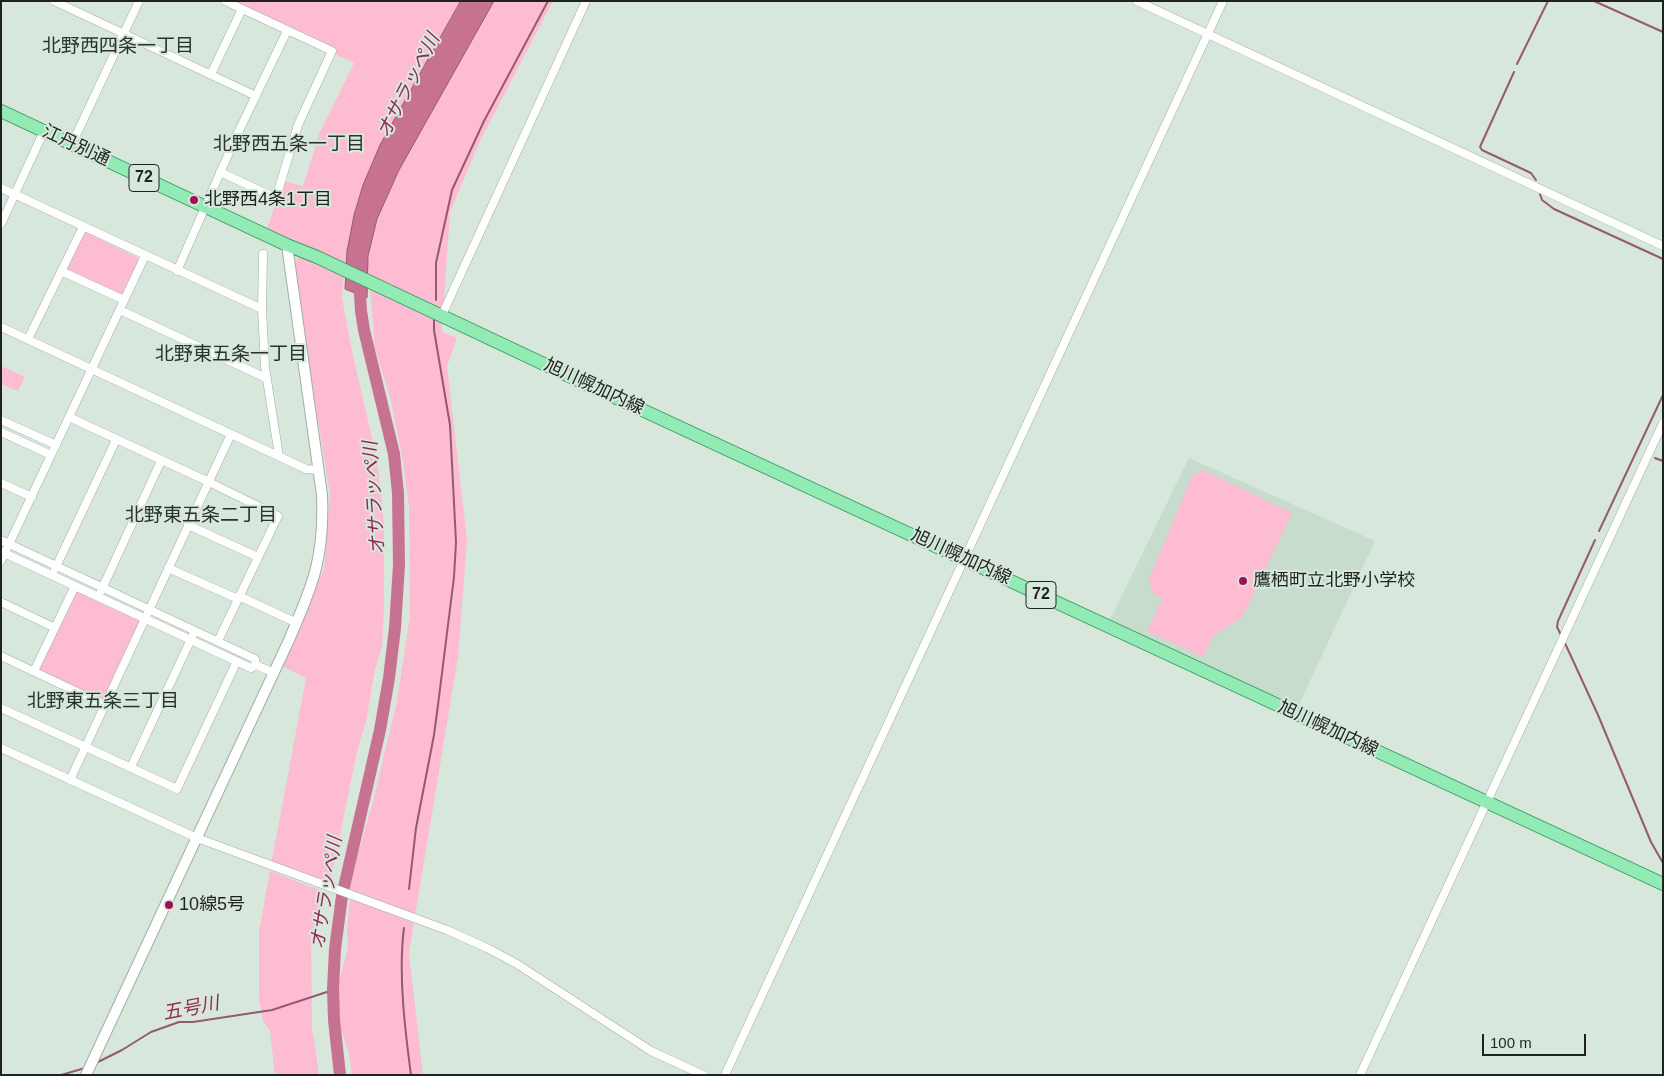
<!DOCTYPE html>
<html>
<head>
<meta charset="utf-8">
<style>
	body { margin:0 }
	#map { position:relative; width:1664px; height:1076px; overflow:hidden; background:#d8e7db; font-family:Arial,sans-serif }
	canvas { display:block }
	.frame { position:absolute; inset:0; border:2px solid #1e231f; pointer-events:none }
	.scale { position:absolute; left:1482px; top:1034px; width:104px; height:22px; box-sizing:border-box; border:2px solid #1e231f; border-top:0; padding-left:6px; font-size:15px; line-height:18px; white-space:nowrap; color:#1e231f; -webkit-text-stroke:4px #d8e7db; paint-order:stroke }
</style>
</head>
<body>
<div id="map">
<canvas width="1664" height="1076"></canvas>
<div class="frame"></div>
<div class="scale">100 m</div>
</div>
<script>
const g = document.querySelector('canvas').getContext('2d');
g.lineJoin = 'round';
function fillPath(path, color) { g.fillStyle = color; g.fill(path, 'evenodd'); }
function trace(path, color, width, dash) { g.strokeStyle = color; g.lineWidth = width; g.lineCap = dash ? 'butt' : 'round'; g.setLineDash(dash || []); g.stroke(path); }
function label(font, color, halo, rows, align = 'center') {
  g.font = font + ' Arial,"Noto Sans JP",sans-serif'; g.lineWidth = 4; g.setLineDash([]); g.textBaseline = 'middle'; g.strokeStyle = halo; g.fillStyle = color; for (const [text, x, y, turn = 0] of rows) {
    g.save(); g.translate(x, y); g.rotate((+turn || 0) * Math.PI / 180); g.textAlign = isNaN(turn) ? turn : align; if (halo) g.strokeText(text, 0, 0); g.fillText(text, 0, 0); g.restore();
  }
}
const built = new Path2D(`
	M1189,458L1375,541L1298,707L1110,620Z`);
const green = new Path2D(`
	M223,1H461C444,33 426,64 409,95C377,152 350,200 346,266L266,232L283,181L303,186L320,132L354,63Z
	M494,1H553L479,143L450,212L443,315L367,278C368,217 401,167 430,115C451,77 472,39 494,1Z
	M84,231L140,259L122,297L65,269Z
	M302,256L344,274L342,298L352,351L377,460L384,523V607L382,647L375,669L366,721L357,751L330,884L271,865L306,678L282,666L324,569L330,494L292,262Z
	M370,288L442,320V332L457,338L447,366L467,540L458,657L415,916L350,890L354,867L373,802L397,701L410,616L409,506L403,462L391,400L375,348Z
	M1,366L25,377L18,391L1,384Z
	M1203,470L1292,513L1243,616L1212,637L1203,657L1147,631L1163,598L1153,594L1149,579L1192,476Z
	M76,590L141,620L104,701L37,670Z
	M270,871L328,893L311,933L312,1027L319,1075H275L270,1030L263,1021L259,997V932Z
	M350,899L414,921L409,954L423,1075H352L349,1053L339,1023V981L348,948L347,930Z`);
const water = new Path2D(`
	M461,1H494L399,170L377,219L368,256L367,298L345,289L347,251L354,215L363,185L380,145Z`);
const stream = new Path2D(`
	M1594,1L1663,32
	M1517,64L1548,1
	M1514,72L1480,147L1482,150L1531,173L1536,180
	M1540,194L1542,200L1554,209L1663,259
	M436,300V263L452,190L484,121L548,1
	M1655,458L1663,461
	M1599,531L1663,395
	M1561,635L1557,627L1558,621L1595,540
	M1564,641L1598,715L1651,842L1663,863
	M409,889L416,828L434,735L439,697L454,577L456,542L450,425L434,330V320
	M404,928C398,973 405,1030 411,1075
	M96,1063L122,1050L151,1032L179,1022H193L272,1010L333,990
	M61,1075L85,1068`);
const river = new Path2D(`
	M340,1075L334,1020L333,989L335,949L342,896L380,730L389,678L395,628L399,565L398,493L394,454L364,330L361,311L359,278`);
const minor = new Path2D(`
	M54,1L256,96
	M1137,1L1663,246
	M211,74L242,9
	M72,144L139,1
	M220,172L276,198L298,125L332,51L225,1
	M1,188L262,309
	M1,224L44,131
	M263,254L262,309L265,367L279,456
	M61,271L124,300
	M177,271L235,139L287,31
	M120,310L266,378
	M442,315L586,1
	M1,327L306,469L319,470
	M28,339L83,227
	M69,417L209,482L278,516L218,641
	M1,420L56,445
	M1,432L51,455
	M1,483L32,497
	M188,525L258,557
	M1,540L255,659L256,665L274,673
	M2,552L251,668L256,665
	M1,561L145,256
	M168,568L238,599
	M55,569L116,440
	M101,591L161,461
	M239,596L297,623
	M1,602L55,628
	M1,656L105,705
	M34,671L75,586
	M1,708L177,789L237,661
	M1,748L197,838L447,930L487,948L517,964L651,1051L703,1075
	M131,767L193,635
	M70,780L231,434
	M725,1075L1223,1
	M1360,1075L1663,423`);
const tertiary = new Path2D(`
	M86,1075L289,640C299,616 310,593 316,568C322,544 323,519 322,495L287,245`);
const primary = new Path2D(`
	M1,111L287,245L317,257L567,375L1663,884`);
const markers = [
	[194,200,5,"#9f0f58"],
	[1243,581,5,"#9f0f58"],
	[169,905,5,"#9f0f58"]
];
const shields = [
	[144,178,30],
	[1041,595,30]
];
const shieldNames = [
	["72",144,178],
	["72",1041,595]
];
const streetNames = [
	["江丹別通",76,146,25],
	["旭川幌加内線",594,387,25],
	["旭川幌加内線",961,557,25],
	["旭川幌加内線",1328,729,25]
];
const poiNames = [
	["北野西4条1丁目",204,200],
	["鷹栖町立北野小学校",1253,581],
	["10線5号",179,905]
];
const neighbourhoodNames = [
	["北野西四条一丁目",118,47],
	["北野西五条一丁目",289,145],
	["北野東五条一丁目",231,355],
	["北野東五条二丁目",201,516],
	["北野東五条三丁目",103,702]
];
const waterNames = [
	["オサラッペ川",409,86,-63],
	["オサラッペ川",375,498,-94],
	["オサラッペ川",327,893,-81],
	["五号川",191,1009,-11]
];
fillPath(built, '#c7dccc');
fillPath(green, '#fdbcd1');
fillPath(water, '#c87291');
trace(water, '#955a6f', 1);
trace(stream, '#955a6f', 2);
trace(river, '#c87291', 12);
trace(minor, '#9faea3', 9);
trace(tertiary, '#9faea3', 12);
trace(primary, '#3a9d60', 14);
trace(minor, '#fff', 8);
trace(tertiary, '#fff', 10);
trace(primary, '#92ebb5', 12);
for (const [x, y, r, color] of markers) { const dot = new Path2D(); dot.arc(x, y, r, 0, 2 * Math.PI); g.fillStyle = color; g.fill(dot); trace(dot, '#d8e7db', 2); }
for (const [x, y, w] of shields) { const box = new Path2D(); box.roundRect(x - w / 2, y - 13.5, w, 27, 4); g.fillStyle = '#d8e7db'; g.fill(box); trace(box, '#1e231f', 1); }
label('bold 16px', '#1e231f', null, shieldNames);
label('18px', '#1e231f', '#d8e7db', streetNames);
label('18px', '#1e231f', '#d8e7db', poiNames, 'left');
label('19px', '#28342b', '#d8e7db', neighbourhoodNames);
label('italic 19px', '#912957', '#d8e7db', waterNames);
</script>
</body>
</html>
